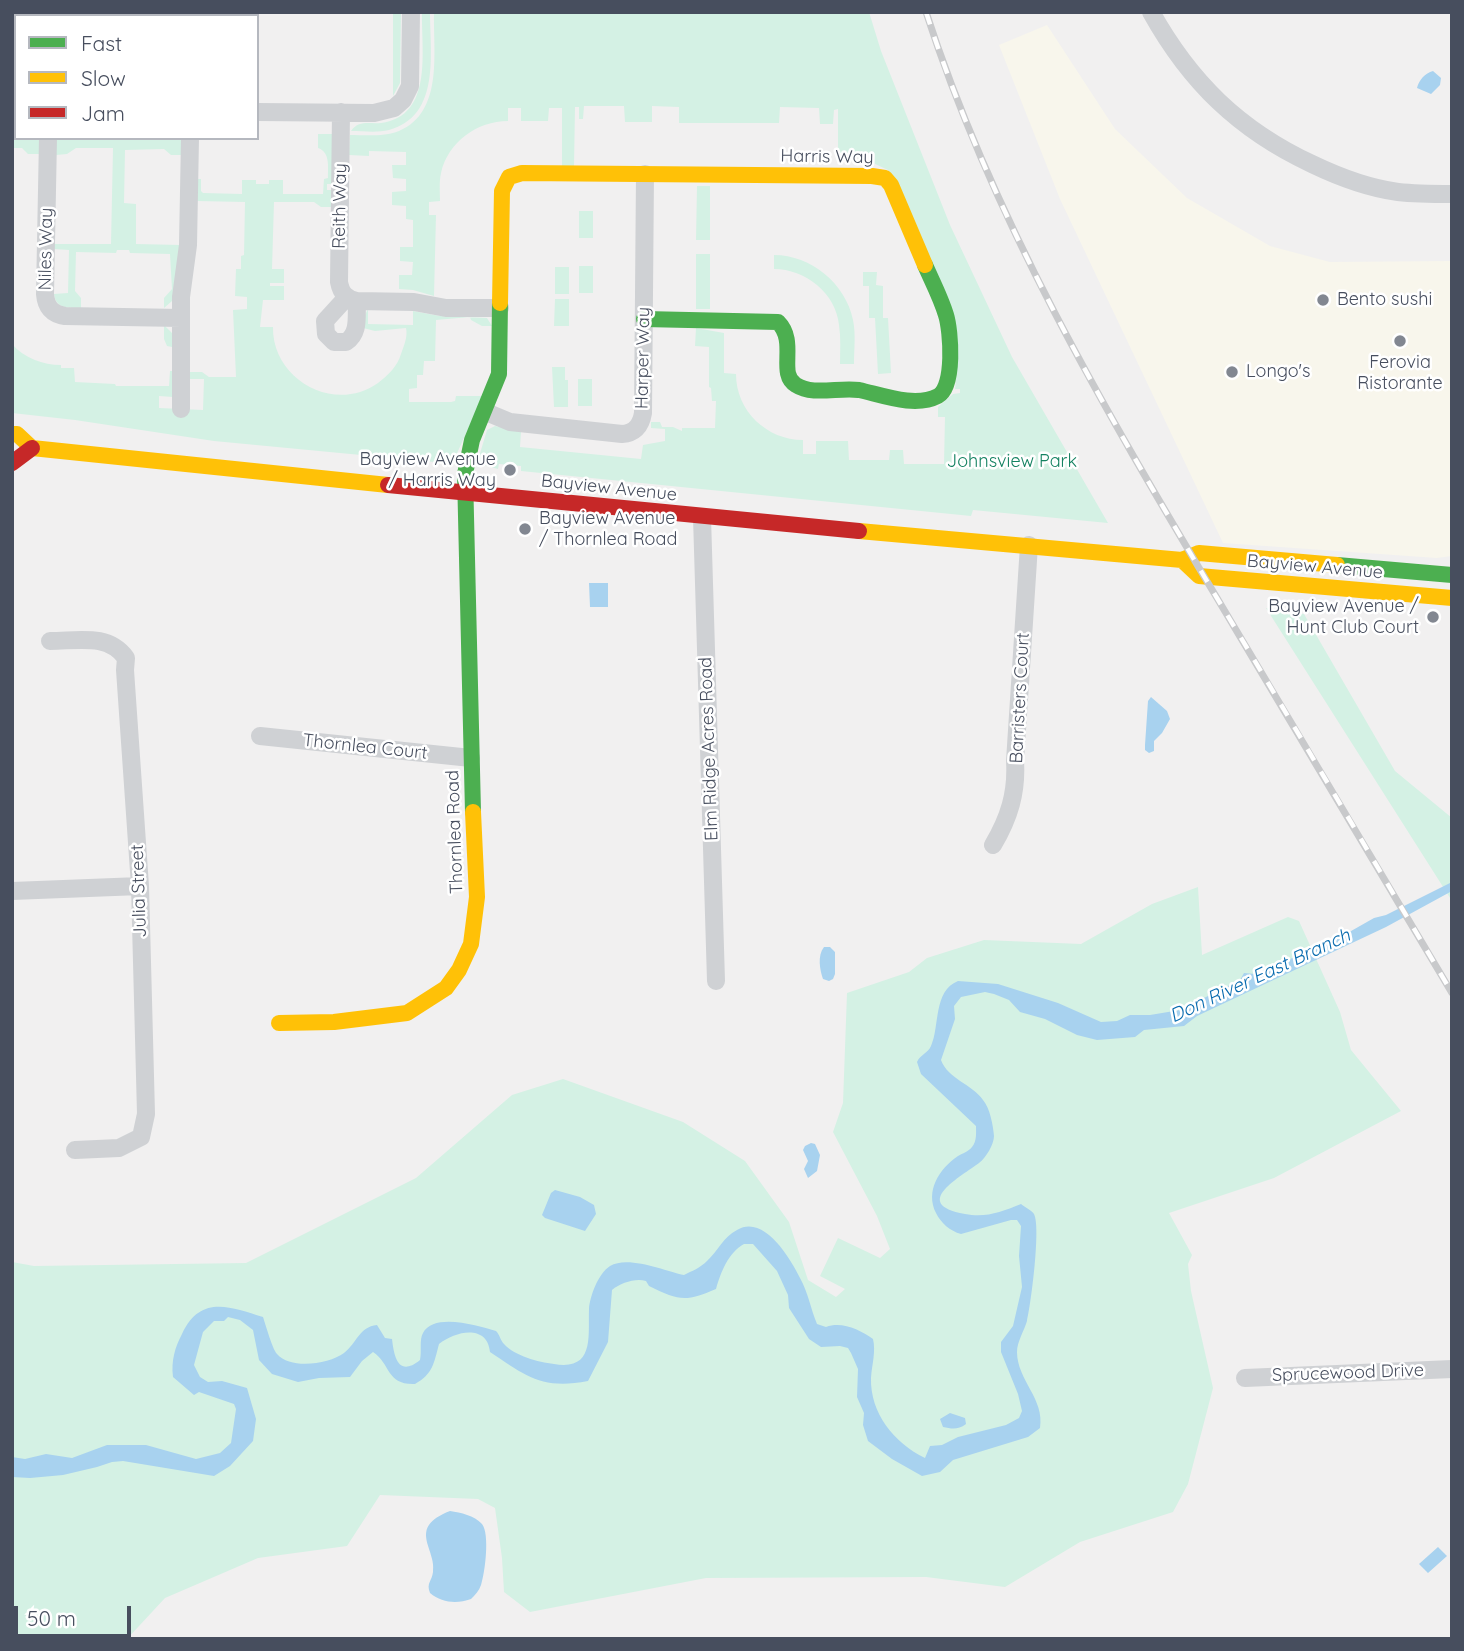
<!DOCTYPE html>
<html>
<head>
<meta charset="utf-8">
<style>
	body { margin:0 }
	#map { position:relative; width:1464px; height:1651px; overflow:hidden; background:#f1f0f0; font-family:Quicksand,sans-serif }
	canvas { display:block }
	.frame { position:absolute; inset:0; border:14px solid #474e5e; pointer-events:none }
	.legend { position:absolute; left:14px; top:14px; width:245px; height:126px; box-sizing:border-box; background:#fff; border:2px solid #b5b8bf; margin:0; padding:9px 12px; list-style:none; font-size:21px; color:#474e5e }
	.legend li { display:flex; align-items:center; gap:14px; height:35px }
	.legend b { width:35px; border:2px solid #b5b8bf }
	.scale { position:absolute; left:14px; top:1606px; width:117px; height:32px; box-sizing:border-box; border:4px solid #474e5e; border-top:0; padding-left:9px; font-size:21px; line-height:24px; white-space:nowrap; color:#474e5e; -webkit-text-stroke:5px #fff; paint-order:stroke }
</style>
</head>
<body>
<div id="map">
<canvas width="1464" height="1651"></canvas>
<div class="frame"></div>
<ul class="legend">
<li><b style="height:9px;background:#4caf50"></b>Fast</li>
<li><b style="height:9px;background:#ffc107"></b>Slow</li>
<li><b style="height:9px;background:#c62828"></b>Jam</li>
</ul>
<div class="scale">50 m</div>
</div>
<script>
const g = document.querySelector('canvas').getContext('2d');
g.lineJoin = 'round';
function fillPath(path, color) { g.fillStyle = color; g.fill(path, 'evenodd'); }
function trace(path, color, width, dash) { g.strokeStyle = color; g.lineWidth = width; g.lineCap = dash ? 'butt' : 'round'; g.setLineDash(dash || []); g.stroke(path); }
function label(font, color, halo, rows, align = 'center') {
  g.font = font + ' Quicksand,sans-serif'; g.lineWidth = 5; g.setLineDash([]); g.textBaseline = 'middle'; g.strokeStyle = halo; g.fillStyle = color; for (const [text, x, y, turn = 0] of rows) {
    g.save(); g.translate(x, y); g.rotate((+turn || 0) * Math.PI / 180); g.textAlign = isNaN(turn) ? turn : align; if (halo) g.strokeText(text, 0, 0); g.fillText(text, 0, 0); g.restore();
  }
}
const commercial = new Path2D(`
	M1047,25L1115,129L1187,198L1270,246L1330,262L1452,261V556L1437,558L1223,543L1060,199L999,45Z`);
const green = new Path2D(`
	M393,12H401L400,83L393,96Z
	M422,12H430C430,53 441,116 389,130C377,133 363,131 351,131C359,120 368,124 381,123C434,116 421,50 422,12Z
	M434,12H869L881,51L950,225L1012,357L1108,523L973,510L971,516L521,471V466L499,464L498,469L480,464L478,460L487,430L495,426L521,432L520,447L641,459L643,445L665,441V429L651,428V422H660L662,427H673L682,431V428H715L716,401H712L711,388L709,387V347L695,346L696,328L724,333V373L736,374C736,411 767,440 803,440V454H816V441H848L849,460H889L890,450H903L904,464H944L945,417H938V407L953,394L960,393V389H955L957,371L888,170L873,163L872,153H838V109L834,110L833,124H820L819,108L780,107L779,123H679V107L652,106V122H625L624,106H584L583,119H579V107H575L574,167L562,166V108H549L548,121H521V108H508V121C477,121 448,142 441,173C439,182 440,192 440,201L429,202V215H436L434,296L413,290L399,289V275H412L413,262L400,261V247H413V220L406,219V206L392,205V192L406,191V179L393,178L392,165H406V152L369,151V156L349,155L350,135C365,135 384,137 399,131C444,112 433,52 434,12Z
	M12,132H16V138H40V154H28L22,148H12Z
	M318,134H332V184H327V190H332V207H321L314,202H274L272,269H284V283H270V286H284V300H263L260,327H273C272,380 335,414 378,383C388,375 397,367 401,354C404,345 408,337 406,328L375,331L363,328L364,317L368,309V324L413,325V311L440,316L487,318L492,326H482L471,320L470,317L436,320L435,361H424L423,375H417V388L409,389V402H451L455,401L456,396H483L453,462L445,463L214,441L75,420L12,413V344C24,358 43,365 61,365V368H74L75,382L115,384L116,386H169L170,371H172V347L167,346L164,339V325L173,334V397L159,396V408L203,410L204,379H189V372H202L209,377H236L233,310L247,309V297L235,296L236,269H241V256L244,255L245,202L197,201L198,179H201V191L203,193L242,194V180H256V184H269V180H283V194H323L324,179L328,178C328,166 330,152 318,148Z
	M56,138H182V155H171L164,149L125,150L124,203L136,204V244L181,245L172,301L164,308V298L172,289L170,254L130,253L129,250H117L116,253L76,252L75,291L81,298V308C68,308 56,309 54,294L68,293L69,250L54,249V244H111L113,148H76L67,154L56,155Z
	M697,186H710V240H696Z
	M579,211H593V238H579Z
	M696,254H710V309H696Z
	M774,255C811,255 846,284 853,320C856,334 854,350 854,364H840C840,351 841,338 839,325C836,293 805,269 774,269Z
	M579,266H593V293H579Z
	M555,267H569V294H555Z
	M863,272H877L876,285L883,286V318H888L891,373L878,374L875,318H869V286H863Z
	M555,299H569V326H554Z
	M552,367H565V380H568V407H554Z
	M578,379H592V406H578Z
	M1266,608L1304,614L1395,771L1452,818V901Z
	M1198,887L1202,955L1288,917L1299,921L1340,1012L1351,1050L1401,1111L1274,1178L1169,1213L1192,1255L1188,1264L1191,1291L1213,1388L1188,1484L1173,1512L1080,1542L1005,1587L926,1577L706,1578L530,1612L504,1592L502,1558L495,1508L478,1499L380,1495L347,1546L258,1558L165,1598L127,1639H12V1262L34,1266L246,1263L416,1178L512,1095L563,1079L683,1122L745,1161L789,1222L808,1280L836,1297L845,1289L820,1276L838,1238L880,1258L890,1249L877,1216L833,1132L843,1103L847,993L909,972L927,958L984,940L1081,944L1152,904Z`);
const water = new Path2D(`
	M1433,71L1441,78L1440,85L1431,94L1417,88C1419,80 1425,73 1433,71Z
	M589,583H608V607H590Z
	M1151,697L1167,711L1170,719L1162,733L1154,741V751L1149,753L1145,750V745L1148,701Z
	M1452,882V891L1386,927L1197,1016L1184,1026L1144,1030L1135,1037L1097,1040L1077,1035L1045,1019L1020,1012L1009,1000L994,994L985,992L961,997L954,1006L955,1019L941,1060C948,1079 972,1084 983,1100C990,1108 993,1125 994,1136C994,1144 986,1158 979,1163C962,1176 909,1204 965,1214C986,1218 1001,1212 1021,1204C1025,1207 1032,1211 1034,1214C1041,1227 1031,1305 1027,1321C1024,1331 1017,1342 1017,1352C1017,1380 1045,1399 1040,1428L1028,1437L953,1460L940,1472L922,1476L892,1459L868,1441L863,1425L864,1413L857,1397L858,1369L851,1353L848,1348L840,1346L821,1347L809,1339L789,1308L788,1295L777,1271L753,1244H744C728,1253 721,1272 716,1289C686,1302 679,1301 649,1286L646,1281C635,1278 621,1283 612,1290L608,1342L588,1381C542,1390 526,1376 490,1352C487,1324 456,1331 439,1344C434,1363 433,1374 415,1384C386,1385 391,1364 373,1352L362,1361L350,1377L319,1378L298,1382L272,1374L259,1360L253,1330L240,1320L228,1317L224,1321H214L203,1332L194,1365L200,1377L208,1382L222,1381L247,1388L256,1419L253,1441L230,1466L214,1476L123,1461L112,1462L97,1467L63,1475L30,1478L12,1477V1457L25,1459L46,1454L72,1458L107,1445H146L196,1459L220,1453L231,1443L236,1409L234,1404L199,1392L194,1395L173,1377C171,1361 175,1347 182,1334C200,1295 229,1306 263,1317C266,1326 272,1348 277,1354C291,1370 329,1364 344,1353C357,1343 359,1327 377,1325L385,1338L392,1339C394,1356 398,1378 420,1360C422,1351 419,1340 423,1333C434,1312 479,1326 496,1331C500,1335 500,1340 504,1344C515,1356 538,1362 554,1364C595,1371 588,1336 589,1309C590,1296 598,1274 610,1266C628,1255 665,1271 684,1275C692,1271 700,1268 707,1261C718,1251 723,1237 737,1230C764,1214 790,1258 800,1278C808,1292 811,1310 817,1324L826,1327C842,1321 860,1330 873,1339C876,1352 872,1364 871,1378C870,1413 894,1443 925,1458L930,1446L942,1445L958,1437L1006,1425L1019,1418L1022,1411L1018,1394L1001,1352V1342L1013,1326L1022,1287L1019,1256L1021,1226L1017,1220H1011L961,1234C950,1231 941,1223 936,1213C925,1191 939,1169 958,1156C963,1153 968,1152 972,1147C977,1141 976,1133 976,1126L921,1074L917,1062C920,1055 928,1053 931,1046C940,1026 933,991 958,981L998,984L1058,1003L1101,1022L1117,1021L1130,1015H1150L1180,1010L1240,980L1244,973L1255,974L1337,939L1374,918L1386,915Z
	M824,947H830L835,952V974L833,979L829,981L823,979C820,970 817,956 824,947Z
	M811,1143L815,1144L820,1155L817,1171L808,1178L804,1169L808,1161L803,1150L805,1146Z
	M555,1190L580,1197L594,1205L596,1214L585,1231L545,1218L542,1215L551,1193Z
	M950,1413L965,1418L966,1424C958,1430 952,1429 943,1427L940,1419Z
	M450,1511C461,1513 474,1515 482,1524C490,1534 485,1573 481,1585C479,1591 475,1595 471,1599C457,1604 442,1603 430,1593C426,1583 432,1581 433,1572C437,1549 406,1528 450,1511Z
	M1438,1547L1447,1556L1428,1573L1419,1564Z`);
const street = new Path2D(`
	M1151,12C1190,82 1239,130 1312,164C1339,177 1368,188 1398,192C1416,194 1434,194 1452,194
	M12,110H16
	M257,112L374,113L394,108L403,100L410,86L411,12
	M341,112L339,282C341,293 346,299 357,301L414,302L446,308H500
	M48,138L45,294C46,307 52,314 65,316L181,318
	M346,298L325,321L326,334L334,342H346C360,333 356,316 357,301
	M181,409V297L188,245L190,138
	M486,412L510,422L622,434C635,433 641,425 643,413L645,174
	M702,517L716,981
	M50,641C78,641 108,633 126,658L125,670L140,886L146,1114L141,1137L119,1148L75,1150
	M260,736L471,758
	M993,845C1009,818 1017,793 1015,761L1029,545
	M12,891L140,886
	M1245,1378L1452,1369`);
const fast = new Path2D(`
	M644,319L778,322C798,342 777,374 796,385C813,396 839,387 859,390C882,395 915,408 938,396C955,387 951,331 946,315C941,298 932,281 925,265
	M1337,565L1452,575
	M473,812L465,474L472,440L499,374L500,303`);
const slow = new Path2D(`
	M500,303L502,191L509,177L522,173L872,176L885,178L891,185L925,265
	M12,434H17L32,448L388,485
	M859,531L1182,560L1199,553L1337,565
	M1182,560L1199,576L1452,598
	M279,1023L334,1022L407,1013L446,988L459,970L471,944L477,897L473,812`);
const jam = new Path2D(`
	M12,463L32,448
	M388,485L859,531`);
const rail = new Path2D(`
	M926,12C994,222 1105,410 1217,598C1296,729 1374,861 1452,993`);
const markers = [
	[1323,300,7,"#828791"],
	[1400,341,7,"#828791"],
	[1232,372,7,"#828791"],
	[510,470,7,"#828791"],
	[525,529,7,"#828791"],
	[1433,617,7,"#828791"]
];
const streetNames = [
	["Harris Way",827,157,1],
	["Reith Way",340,206,-89],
	["Niles Way",46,249,-89],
	["Harper Way",643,358,-89],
	["Bayview Avenue",609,488,6],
	["Bayview Avenue",1315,567,5],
	["Barristers Court",1020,698,-87],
	["Thornlea Court",365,747,6],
	["Elm Ridge Acres Road",709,749,-92],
	["Thornlea Road",455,832,-92],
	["Julia Street",139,891,-92],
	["Sprucewood Drive",1348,1373,-2]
];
const poiNames = [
	["Bento sushi",1337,300],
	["Ferovia",1400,363,"center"],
	["Ristorante",1400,384,"center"],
	["Longo's",1246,372],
	["Bayview Avenue",496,460,"right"],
	["/ Harris Way",496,481,"right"],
	["Bayview Avenue",539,519],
	["/ Thornlea Road",539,540],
	["Bayview Avenue /",1419,607,"right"],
	["Hunt Club Court",1419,628,"right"]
];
const parkNames = [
	["Johnsview Park",1012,462]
];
const waterNames = [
	["Don River East Branch",1260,976,-25]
];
fillPath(commercial, '#f8f6ec');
fillPath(green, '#d4f1e4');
fillPath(water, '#a8d2ef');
trace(street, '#cfd1d4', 18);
trace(fast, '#4caf50', 16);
trace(slow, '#ffc107', 16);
trace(jam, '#c62828', 16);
trace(rail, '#c8c9cb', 7);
trace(rail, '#fff', 4.5, [13]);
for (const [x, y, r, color] of markers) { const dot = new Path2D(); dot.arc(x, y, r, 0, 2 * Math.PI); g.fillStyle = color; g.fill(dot); trace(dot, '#fff', 2.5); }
label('18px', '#474e5e', '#fff', streetNames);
label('18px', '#474e5e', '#fff', poiNames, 'left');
label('18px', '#148261', '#fff', parkNames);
label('italic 19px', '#086baf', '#fff', waterNames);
</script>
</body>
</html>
